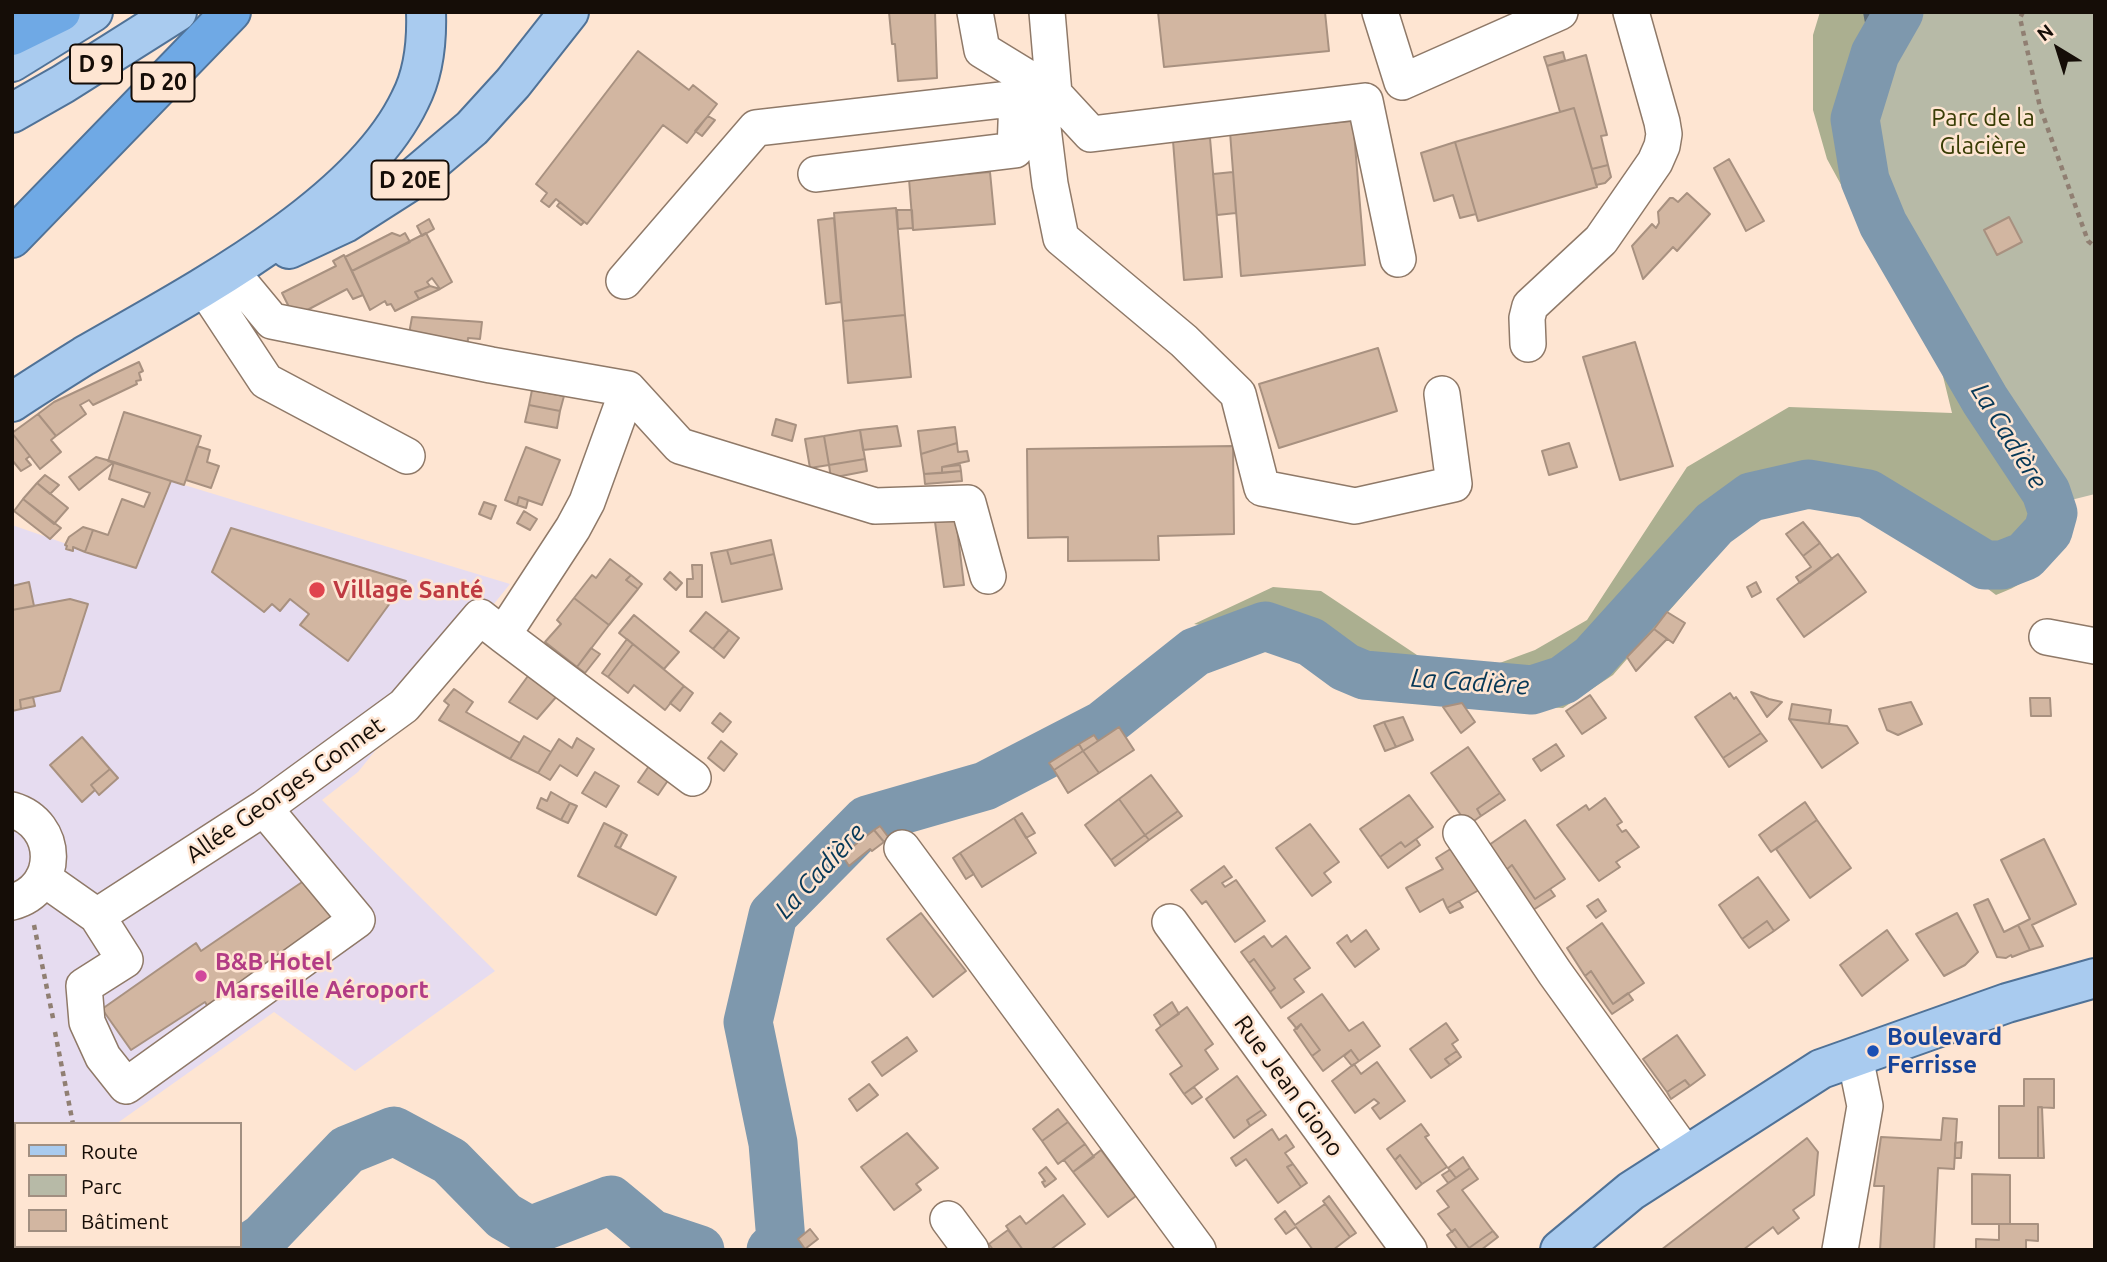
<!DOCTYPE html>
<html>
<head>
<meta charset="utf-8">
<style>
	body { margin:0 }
	#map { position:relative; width:2107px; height:1262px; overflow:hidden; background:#fee5d2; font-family:Ubuntu,sans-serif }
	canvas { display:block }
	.frame { position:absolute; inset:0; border:14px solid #150d07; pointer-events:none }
	.legend { position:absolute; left:14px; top:1122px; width:228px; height:126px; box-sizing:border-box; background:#fee5d2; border:2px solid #a18f81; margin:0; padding:9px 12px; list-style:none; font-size:21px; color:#150d07 }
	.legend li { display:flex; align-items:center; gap:14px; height:35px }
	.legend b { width:35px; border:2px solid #a18f81 }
	.north { position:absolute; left:2023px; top:14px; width:70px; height:70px; -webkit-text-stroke:5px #fee5d2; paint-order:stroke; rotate:322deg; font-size:19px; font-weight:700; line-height:28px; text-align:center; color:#150d07 }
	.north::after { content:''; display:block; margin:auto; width:24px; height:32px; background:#150d07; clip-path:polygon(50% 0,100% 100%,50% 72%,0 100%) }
</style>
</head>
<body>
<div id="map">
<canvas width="2107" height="1262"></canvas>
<div class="frame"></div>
<ul class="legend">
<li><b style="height:9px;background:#a9cbef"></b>Route</li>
<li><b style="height:19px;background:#b7baa7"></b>Parc</li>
<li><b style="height:19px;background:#d2b6a1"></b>Bâtiment</li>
</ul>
<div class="north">N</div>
</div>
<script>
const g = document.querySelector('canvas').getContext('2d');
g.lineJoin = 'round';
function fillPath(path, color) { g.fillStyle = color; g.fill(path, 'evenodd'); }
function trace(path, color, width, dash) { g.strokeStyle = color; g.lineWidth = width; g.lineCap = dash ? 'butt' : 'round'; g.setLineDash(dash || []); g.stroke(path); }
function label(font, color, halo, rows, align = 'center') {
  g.font = font + ' Ubuntu,sans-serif'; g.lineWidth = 5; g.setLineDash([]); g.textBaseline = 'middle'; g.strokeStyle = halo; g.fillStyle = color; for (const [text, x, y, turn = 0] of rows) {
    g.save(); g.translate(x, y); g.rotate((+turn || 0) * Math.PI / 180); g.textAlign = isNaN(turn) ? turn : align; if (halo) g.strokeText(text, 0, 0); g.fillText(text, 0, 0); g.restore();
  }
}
const commercial = new Path2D(`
	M171,481L510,584L358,772L322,800L495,971L355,1071L274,1012L116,1124H16V1195L12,1196V525L136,568Z`);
const green = new Path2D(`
	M1890,12H2095V494L2067,501L1892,219L1871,163L1869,102L1898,56Z`);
const forest = new Path2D(`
	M1820,12H1890L1898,56L1869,102L1871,163L1892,219L2067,501C2072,550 2039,579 1996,595L1891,516L1766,500L1613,675L1563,708L1359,699L1287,639L1194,624L1273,587L1321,591L1423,659L1486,668L1535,650L1587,620L1687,467L1789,407L1952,413L1941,368L1827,159L1813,110V35Z`);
const stream = new Path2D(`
	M1867,12L1875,54`);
const river = new Path2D(`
	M245,1250L263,1238L347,1150L394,1131L450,1161L504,1216L530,1231L611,1200L652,1234L700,1250
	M771,1250L781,1241L773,1143L748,1022L773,915L867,820L985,786L1103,725L1195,652L1265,626L1311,642L1345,667L1364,675L1532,690L1563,680L1593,658L1714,524L1751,497L1808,484L1868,494L1985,565H2002L2025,556L2048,531L2053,513L2046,492L1985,400L1883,224L1865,180L1855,119L1875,54L1899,12`);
const building = new Path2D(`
	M889,12H935L937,78L898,81L895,44H892Z
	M1158,12H1325L1329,51L1164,67Z
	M638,51L689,90L693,85L717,104L687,143L663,125L587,224L556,199L549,207L541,201L547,193L536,184Z
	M1563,52L1565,60L1547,66L1544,57Z
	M1586,55L1607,135L1601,136L1608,165L1592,169L1574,108L1560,112L1547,66Z
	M1574,108L1597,187L1478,221L1455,142Z
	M708,116L715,120L702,136L695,131Z
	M1353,121L1365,265L1241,276L1230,132Z
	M1210,138L1222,277L1184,280L1173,141Z
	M1455,142L1476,214L1460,218L1453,195L1434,201L1421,153Z
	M1729,159L1764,221L1746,231L1714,168Z
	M1608,165L1611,177L1605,183L1596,185L1592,169Z
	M990,172L995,224L913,230L909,179Z
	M1233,172L1236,213L1217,215L1213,174Z
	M1687,193L1710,214L1677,251L1673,247L1643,279L1632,246L1652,224L1656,228L1659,223L1658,212L1670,198H1673L1678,202Z
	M560,202L584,222L581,225L557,206Z
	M896,208L905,315L843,321L834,213Z
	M897,210H912L913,228L898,229Z
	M2009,217L2022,242L1997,255L1984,230Z
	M834,218L841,302L826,304L818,220Z
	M429,219L434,229L422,236L417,226Z
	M392,233L400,236L405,233L410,242L352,271L345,257Z
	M426,233L452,282L440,289L432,278L427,282L430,286L415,292L419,299L395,311L391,304L387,305L385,301L370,310L352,271Z
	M344,255L363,295L353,299L347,289L294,317L282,293L336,266L333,261Z
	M430,286L440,289L419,299L415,292Z
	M905,315L911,377L848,383L843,321Z
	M412,317L482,322L480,339L468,338L467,353L407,345Z
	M1635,342L1673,466L1620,480L1583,357Z
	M1378,348L1397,411L1279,448L1259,384Z
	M139,362L143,371L139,373L141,380L136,381L137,384L93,405L89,400L80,405L86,414L56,436L38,414L54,402Z
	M532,390L564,396L560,411L529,405Z
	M529,405L560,411L557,428L525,422Z
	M124,412L201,436L184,485L108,461Z
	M38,414L56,436L51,440L61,452L40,469L12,433Z
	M776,419L796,425L792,441L772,435Z
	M897,426L901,446L863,450L860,430Z
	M955,427L957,443L921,454L918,431Z
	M860,430L865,459L829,465L824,436Z
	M12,433L30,456L26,459L31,465L21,471L12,460Z
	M824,436L829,465L810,468L805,439Z
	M957,443L958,452L967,451L969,461L942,467V473L924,474L921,454Z
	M1569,443L1577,467L1549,475L1542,451Z
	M197,446L210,450L207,462L219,466L211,488L186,480Z
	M1233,446L1234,534L1158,536L1159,560L1068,561V537L1028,538L1027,449Z
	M526,447L560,460L542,505L519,497L517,505L505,500Z
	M96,457L114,462L79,490L69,477Z
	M865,459L867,471L831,478L829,465Z
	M114,462L171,481L136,568L85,552L93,530L108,535L122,499L144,507L150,493L109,479Z
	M960,465L961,471L942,473V467Z
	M961,471L962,481L925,484L924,474Z
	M45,475L59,485L50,494L37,483Z
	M37,483L68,508L54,524L23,499Z
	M519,497L528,500L526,508L517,505Z
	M23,499L61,528L50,539L14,511Z
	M484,502L496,506L491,519L479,514Z
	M524,511L537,519L530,530L517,523Z
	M956,520L964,585L944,587L935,522Z
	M1803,522L1820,543L1803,556L1786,534Z
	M83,527L93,530L85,552L73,547V551L66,549L67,546L65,545L69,537Z
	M231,528L406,581L348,661L300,625L309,614L290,599L280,611L272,604L264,612L212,572Z
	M771,540L774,554L731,564L727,550Z
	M1820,543L1832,559L1800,583L1796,577L1811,567L1803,556Z
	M727,550L731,564L774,554L782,589L722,602L711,553Z
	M1838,554L1866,592L1804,637L1777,599Z
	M610,559L631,575L626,580L638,589L609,625L574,598L592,575L596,578Z
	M692,565H702V597H687V579H693Z
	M670,572L682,583L676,590L664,579Z
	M631,575L642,584L638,589L626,580Z
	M29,582L34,606L12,610V586Z
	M1756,582L1761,592L1752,597L1747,587Z
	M574,598L609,625L577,667L545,642L561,624L557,620Z
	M70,599L88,604L60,691L20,700L21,709L12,711V610Z
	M706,612L729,630L713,649L690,631Z
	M1667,612L1685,623L1673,643L1654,629Z
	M634,615L679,652L664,669L619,633Z
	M1654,629L1667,639L1636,671L1627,657Z
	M729,630L739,638L724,658L713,649Z
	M627,639L633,644L608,677L602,673Z
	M633,644L684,686L665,710L634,685L628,693L608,677Z
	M591,648L600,654L585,673L577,667Z
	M528,676L557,696L537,719L509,702Z
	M684,686L693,693L680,711L670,703Z
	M454,689L473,702L466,712L520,743L510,759L439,720L449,705L444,701Z
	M1751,692L1769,699L1782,702L1767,717Z
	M1730,693L1734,699L1736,697L1761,733L1723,758L1695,717Z
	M1590,695L1606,718L1582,734L1566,711Z
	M33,697L35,706L21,709L20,700Z
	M2030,698H2050L2051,716H2031Z
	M1911,702L1922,724L1898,735L1887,730L1879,709Z
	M1462,703L1475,722L1461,733L1443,707Z
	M1792,704L1831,710L1829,724L1789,719Z
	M720,713L731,722L723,732L712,723Z
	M1403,717L1413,740L1396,747L1384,722Z
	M1789,719L1847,726L1858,743L1822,768Z
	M1384,722L1396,747L1385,751L1374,726Z
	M1119,727L1134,750L1099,773L1083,751Z
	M1761,733L1767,741L1729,767L1723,758Z
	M1094,735L1098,741L1083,751L1079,744Z
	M524,736L551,752L538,773L510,759Z
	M82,737L110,769L91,785L95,790L82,802L50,765Z
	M577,738L594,749L577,776L560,765L550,780L538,773L559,739L572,748Z
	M721,741L737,754L724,771L708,758Z
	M1079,744L1083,751L1054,770L1049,763Z
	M1556,744L1564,756L1541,771L1533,759Z
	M1468,747L1500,793L1477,809L1481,816L1468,825L1431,773Z
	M1083,751L1099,773L1068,793L1054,770Z
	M651,763L671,776L658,795L638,782Z
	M110,769L118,778L99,795L91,785Z
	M595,772L619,786L606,807L582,793Z
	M1151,775L1178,811L1145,835L1119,799Z
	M551,792L570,803L561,820L537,808L541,798L547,801Z
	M1500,793L1505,800L1481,816L1477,809Z
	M1409,795L1433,827L1405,847L1401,842L1380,857L1360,829Z
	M1605,798L1622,822L1617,825L1622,832L1626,830L1639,847L1616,862L1620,867L1599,881L1557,825L1586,805L1589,810Z
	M1119,799L1145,835L1111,860L1085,825Z
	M1805,802L1817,820L1771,852L1759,835Z
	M570,803L577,806L568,823L561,820Z
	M1178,811L1182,816L1149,840L1145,835Z
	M1022,813L1035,833L1026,838L1014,818Z
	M1014,818L1036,853L982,887L960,853Z
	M1525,820L1565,879L1535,899L1512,865L1506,870L1489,845Z
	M1817,820L1851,868L1810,898L1776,849Z
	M604,823L622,832L615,846L676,877L656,915L578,876Z
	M1310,824L1339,862L1324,873L1331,882L1312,896L1276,848Z
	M880,826L889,838L884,842L874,830Z
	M874,830L884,842L872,851L870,849L849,866L842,855Z
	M622,832L627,835L620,848L615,846Z
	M1145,835L1149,840L1115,866L1111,860Z
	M1416,839L1420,845L1388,868L1380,857L1401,842L1405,847Z
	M2044,839L2076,904L2032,925L2043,946L2030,950L2018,925L2030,919L2001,860Z
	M1452,848L1479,890L1447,908L1443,899L1420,912L1406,888L1443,869L1436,858Z
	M960,853L974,874L966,879L953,858Z
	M1512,865L1535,899L1550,889L1555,896L1533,910L1506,870Z
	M1224,866L1232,877L1222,883L1225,887L1236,880L1265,921L1235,942L1206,901L1202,904L1191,890Z
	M311,876L340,916L208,1007L205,1002L131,1050L102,1009L196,943L201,951Z
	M1758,877L1789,920L1774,931L1767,921L1742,939L1719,905Z
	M1598,899L1606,911L1596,918L1587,906Z
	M1988,899L2004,932L2018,925L2030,950L2012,957L2011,955L2006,958L1997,957L1974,905Z
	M1459,901L1463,907L1450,913L1447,908Z
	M921,913L966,971L933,997L887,939Z
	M1957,913L1978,952L1965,965L1944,976L1916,934Z
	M1767,921L1774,931L1749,948L1742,939Z
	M1602,923L1644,983L1613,1004L1591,971L1585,976L1567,948Z
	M1366,930L1379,949L1355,967L1337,943L1347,935L1351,942Z
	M1887,930L1908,960L1862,996L1840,965Z
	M1264,936L1272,947L1286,936L1310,968L1294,979L1304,992L1281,1008L1270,992L1275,988L1254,959L1249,963L1241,952Z
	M1254,959L1275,988L1270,992L1249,963Z
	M1591,971L1613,1004L1628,993L1633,1000L1612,1014L1585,976Z
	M1322,994L1349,1031L1363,1022L1380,1046L1359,1061L1351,1050L1323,1071L1312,1056L1320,1050L1301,1024L1297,1029L1288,1018Z
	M1172,1002L1179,1014L1161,1026L1154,1015Z
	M1187,1007L1213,1044L1205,1050L1218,1069L1184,1094L1170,1074L1182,1066L1156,1030Z
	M1446,1023L1458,1040L1452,1044L1457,1051L1445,1059L1450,1065L1431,1078L1410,1049Z
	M1301,1024L1320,1050L1312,1056L1294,1030Z
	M1677,1035L1705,1075L1690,1086L1685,1080L1667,1092L1643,1059Z
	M907,1037L917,1051L882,1076L872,1062Z
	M1351,1050L1359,1061L1352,1066L1344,1056Z
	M1457,1051L1461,1057L1450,1065L1445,1059Z
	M1377,1062L1405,1101L1380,1119L1372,1108L1379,1103L1374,1099L1355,1113L1332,1081L1354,1064L1361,1074Z
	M1237,1076L1262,1110L1247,1120L1250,1126L1234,1138L1206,1099Z
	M2024,1079H2054V1108L2038,1107V1158H1999V1106H2024Z
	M1685,1080L1690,1086L1671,1099L1667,1092Z
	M869,1084L878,1095L857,1111L849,1099Z
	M1194,1087L1202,1097L1192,1104L1184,1094Z
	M2038,1107H2042L2044,1158H2038Z
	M1058,1109L1068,1122L1042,1141L1033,1129Z
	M1262,1110L1266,1115L1250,1126L1247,1120Z
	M1943,1118L1957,1119L1954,1169L1938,1168L1934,1250H1880L1884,1186H1874L1881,1137L1941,1140Z
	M1068,1122L1085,1144L1058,1164L1042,1141Z
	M1421,1124L1429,1135L1425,1137L1447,1167L1422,1184L1400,1155L1395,1160L1387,1149Z
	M1272,1129L1279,1140L1286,1135L1294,1147L1285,1153L1293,1164L1287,1167L1301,1187L1278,1203L1246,1159L1236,1166L1231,1158Z
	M907,1133L938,1168L916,1184L921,1190L894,1210L861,1167Z
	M1807,1138L1818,1152L1814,1195L1793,1210L1799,1218L1778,1234L1773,1227L1743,1250H1661Z
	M1962,1142L1961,1158H1955V1143Z
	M1085,1144L1094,1157L1073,1172L1064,1160Z
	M1101,1150L1136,1196L1108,1217L1073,1172Z
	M1400,1155L1422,1184L1416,1189L1395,1160Z
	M1463,1157L1470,1168L1456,1178L1448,1168Z
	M1293,1164L1307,1183L1301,1187L1287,1167Z
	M1046,1167L1056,1179L1045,1187L1042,1182L1045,1181L1039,1173Z
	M1470,1168L1478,1179L1462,1190L1493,1231L1469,1248L1455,1229L1452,1232L1438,1214L1449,1207L1437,1191Z
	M1450,1170L1456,1178L1448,1183L1442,1175Z
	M1972,1174L2010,1175V1224H1972Z
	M1063,1195L1085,1224L1050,1250H1023L1006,1226L1020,1216L1026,1224Z
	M1329,1196L1356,1233L1350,1237L1323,1201Z
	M1325,1204L1350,1237L1333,1250H1313L1296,1227L1286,1234L1275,1219L1285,1211L1295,1225Z
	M1999,1224H2038V1241L2026,1240V1250H1976V1239L1999,1240Z
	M810,1229L818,1239L805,1249L798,1239Z
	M1455,1229L1469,1248L1493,1231L1498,1237L1481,1250H1458L1447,1235Z
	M1008,1230L1023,1250H993L989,1244Z`);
const path = new Path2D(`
	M2023,12L2020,18L2040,107L2088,241L2095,247
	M34,925L54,1023
	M55,1032L73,1124
	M97,1246L98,1250`);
const minor = new Path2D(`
	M975,12L982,50L1054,94L1091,134L1365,101L1398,259
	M1380,12L1402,82L1560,12
	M1039,96L1050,184L1061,238L1184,341L1238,394L1262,488L1355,506L1454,484L1442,394
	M816,174L1015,150L1017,98
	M233,274L272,321L491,365L628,389L680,446L875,506L968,503L988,576
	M624,281L756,128L1054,94L1047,12
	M204,287L266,381L407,456
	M1528,344L1527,318L1530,306L1601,240L1655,162L1662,146L1664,134L1662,122L1631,12
	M628,389L587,502L573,528L503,635L693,778
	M2047,637L2095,646
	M12,810C60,824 61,889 12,902
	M1461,833L1555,973L1686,1155
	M902,848L1198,1250
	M43,878L97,916L264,808L404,706L480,617L503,635
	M97,916L125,960L84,986L87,1022L103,1057L126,1086L357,920L264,808
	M1170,922L1409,1250
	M948,1219L971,1250
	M1840,1250L1865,1106L1855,1057`);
const major = new Path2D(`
	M12,62L93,12
	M12,113L63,84L177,12
	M289,249L345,223L406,184L472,128L513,83L569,12
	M12,402C36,386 60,371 84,356C186,297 358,209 410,100C424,73 427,42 426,12
	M1560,1250L1631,1191L1821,1069L2007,1003L2095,978`);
const highway = new Path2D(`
	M12,36L61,12
	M12,238L231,12`);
const markers = [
	[317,590,9,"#e0444e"],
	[201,976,7,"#d1479c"],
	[1873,1051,7,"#1a4fb4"]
];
const shields = [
	[96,64,52],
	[163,82,63],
	[410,180,77]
];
const shieldNames = [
	["D 9",96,64],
	["D 20",163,82],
	["D 20E",410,180]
];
const parkNames = [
	["Parc de la",1983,118],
	["Glacière",1983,146]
];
const healthNames = [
	["Village Santé",333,590]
];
const streetNames = [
	["Allée Georges Gonnet",285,790,-35],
	["Rue Jean Giono",1289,1086,54]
];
const hotelNames = [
	["B&B Hotel",215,962],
	["Marseille Aéroport",215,990]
];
const transitNames = [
	["Boulevard",1887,1037],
	["Ferrisse",1887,1065]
];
const waterNames = [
	["La Cadière",2009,436,58],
	["La Cadière",1470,682,4],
	["La Cadière",820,871,-47]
];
fillPath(commercial, '#e6dcf0');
fillPath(green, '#b7baa7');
fillPath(forest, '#abaf90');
trace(stream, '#5e6e7b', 8);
trace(river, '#7e98ad', 49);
fillPath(building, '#d2b6a1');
trace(building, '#a89180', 2);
trace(minor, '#8f7968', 38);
trace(major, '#507297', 42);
trace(highway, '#507297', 42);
trace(path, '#907f72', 4.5, [5, 5]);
trace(minor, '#fff', 35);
trace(major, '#a9cbef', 38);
trace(highway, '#6fa9e5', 38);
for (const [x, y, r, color] of markers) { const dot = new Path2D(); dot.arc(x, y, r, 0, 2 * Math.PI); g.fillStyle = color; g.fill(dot); trace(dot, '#fee5d2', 2.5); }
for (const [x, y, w] of shields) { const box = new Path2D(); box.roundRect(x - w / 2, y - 19.5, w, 39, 5); g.fillStyle = '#fee5d2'; g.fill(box); trace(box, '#150d07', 2); }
label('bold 23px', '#150d07', null, shieldNames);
label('24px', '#383c04', '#fee5d2', parkNames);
label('bold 24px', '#be3a42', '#fee5d2', healthNames, 'left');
label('24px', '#150d07', '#fee5d2', streetNames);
label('bold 24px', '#b23c85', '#fee5d2', hotelNames, 'left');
label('bold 24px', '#164399', '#fee5d2', transitNames, 'left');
label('italic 26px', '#063857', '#fee5d2', waterNames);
</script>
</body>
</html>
